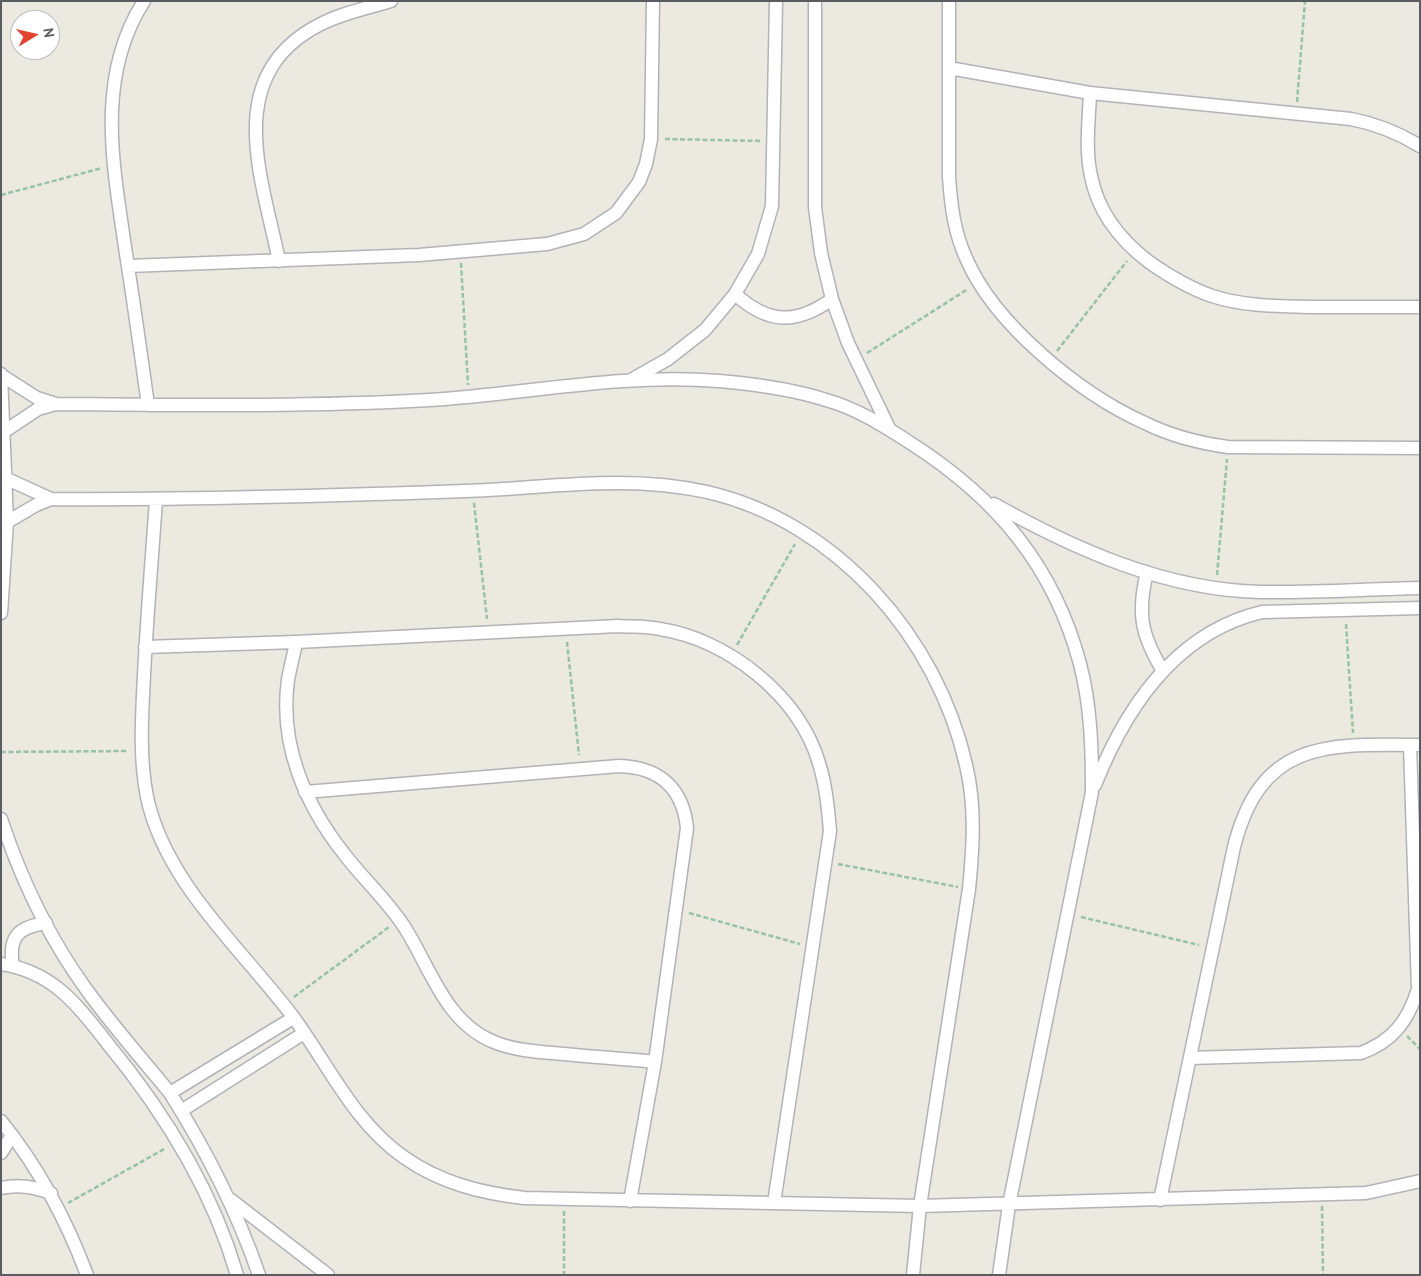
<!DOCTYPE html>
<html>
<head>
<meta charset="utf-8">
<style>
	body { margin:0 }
	#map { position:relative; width:1421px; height:1276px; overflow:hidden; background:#ebe9e0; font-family:"PT Sans",sans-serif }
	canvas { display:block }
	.frame { position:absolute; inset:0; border:2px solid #595c60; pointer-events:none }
	.north { position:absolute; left:10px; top:10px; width:50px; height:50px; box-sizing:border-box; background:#fff; border:1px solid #bdbebf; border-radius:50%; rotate:81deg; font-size:14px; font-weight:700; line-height:20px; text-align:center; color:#595c60 }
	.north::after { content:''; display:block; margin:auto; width:18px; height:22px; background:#e3432e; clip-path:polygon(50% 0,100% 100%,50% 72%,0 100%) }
</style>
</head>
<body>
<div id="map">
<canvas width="1421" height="1276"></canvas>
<div class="frame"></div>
<div class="north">N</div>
</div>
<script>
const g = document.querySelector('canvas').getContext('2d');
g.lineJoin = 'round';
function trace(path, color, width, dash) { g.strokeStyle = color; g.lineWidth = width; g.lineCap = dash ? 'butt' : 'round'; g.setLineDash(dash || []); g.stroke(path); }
const path = new Path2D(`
	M1297,102L1305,1
	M665,139L762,141
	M1,195L102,168
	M461,263L468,385
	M1057,351L1127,261
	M867,353L968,289
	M474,503L487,619
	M1217,575L1227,459
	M1346,624L1353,733
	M567,642L579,755
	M737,645L795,544
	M1,752L128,751
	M838,864L958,887
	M689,913L800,944
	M1081,917L1199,945
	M294,997L389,927
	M1407,1036L1420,1049
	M68,1203L166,1148
	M1322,1206L1323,1275
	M564,1211V1275`);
const street = new Path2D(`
	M144,1C94,79 114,169 126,254C134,304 141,355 148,405
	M815,1V207L821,253L832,299L848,343L889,428
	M949,1V177C951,205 954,232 966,258C994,324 1080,394 1145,423C1171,436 1199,443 1228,447L1420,448
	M949,68L1090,93L1351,119C1377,124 1397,132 1420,146
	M1090,93C1089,120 1085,149 1091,176C1098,212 1120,240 1149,262C1169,276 1189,288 1212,296C1246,307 1282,306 1317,307C1351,307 1386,307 1420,307
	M279,261C262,177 221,76 319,25C341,13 368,8 391,1
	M128,266L419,255L547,244L584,234L616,213L639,182L646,164L651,139L653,1
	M735,294C768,324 796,325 832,299
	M1,374L7,522L1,613
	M1,375L37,398L56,404
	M631,380L668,359L705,330L735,294L758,254L772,206L776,1
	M5,431L38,409L56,404C180,405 305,407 429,400C525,394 622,373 719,381C754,384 792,389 826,400C856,408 886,427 912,444C996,498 1054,566 1080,664C1091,706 1092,748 1092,792L1009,1205L999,1275
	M5,478L51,499
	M156,500C152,558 147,616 144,675C142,716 139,757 147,797C165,883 243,950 294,1018C329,1066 354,1123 405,1158C441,1183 481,1193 524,1198L920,1206L1366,1193L1420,1181
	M994,504C1076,550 1166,590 1261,592C1314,593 1367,589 1420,588
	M7,522L36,505L51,499C189,500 327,496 465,491C548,488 625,474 707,492C837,522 937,637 966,765C976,806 973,848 969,889L920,1206L913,1275
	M1147,572C1137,613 1141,635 1163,671
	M296,642C294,655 290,667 288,680C279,744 305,805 345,855C364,880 388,901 405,928C431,969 445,1022 494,1042C516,1051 541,1052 564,1054C595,1057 625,1059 655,1062
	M145,647L296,642L618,626C632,627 647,626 660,629C729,640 799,696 819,763C826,786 828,808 830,831L774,1203
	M1095,785C1126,707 1177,632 1262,612L1420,608
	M305,792L619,766C659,767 683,788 687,828L655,1062L630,1201
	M1,819C21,879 49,938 86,989C112,1025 142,1059 170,1093C206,1150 237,1211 259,1275
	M1,964C22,967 43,976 60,990C78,1005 94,1026 108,1044C164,1112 212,1189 237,1275
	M13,966C8,937 18,927 46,923
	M1190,1058L1361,1053C1393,1041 1408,1021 1418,989L1410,745
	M170,1093L293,1018
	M181,1111L304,1033
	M1,1121C39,1168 66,1219 87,1275
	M1,1153L12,1135
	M1,1188C19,1184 33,1187 51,1193
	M231,1200L328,1275
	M1160,1200L1234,847C1261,740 1326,744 1420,745`);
trace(street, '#b1b3b7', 15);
trace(path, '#96c3a4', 2.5, [5, 2.5]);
trace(street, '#fff', 12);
</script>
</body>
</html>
